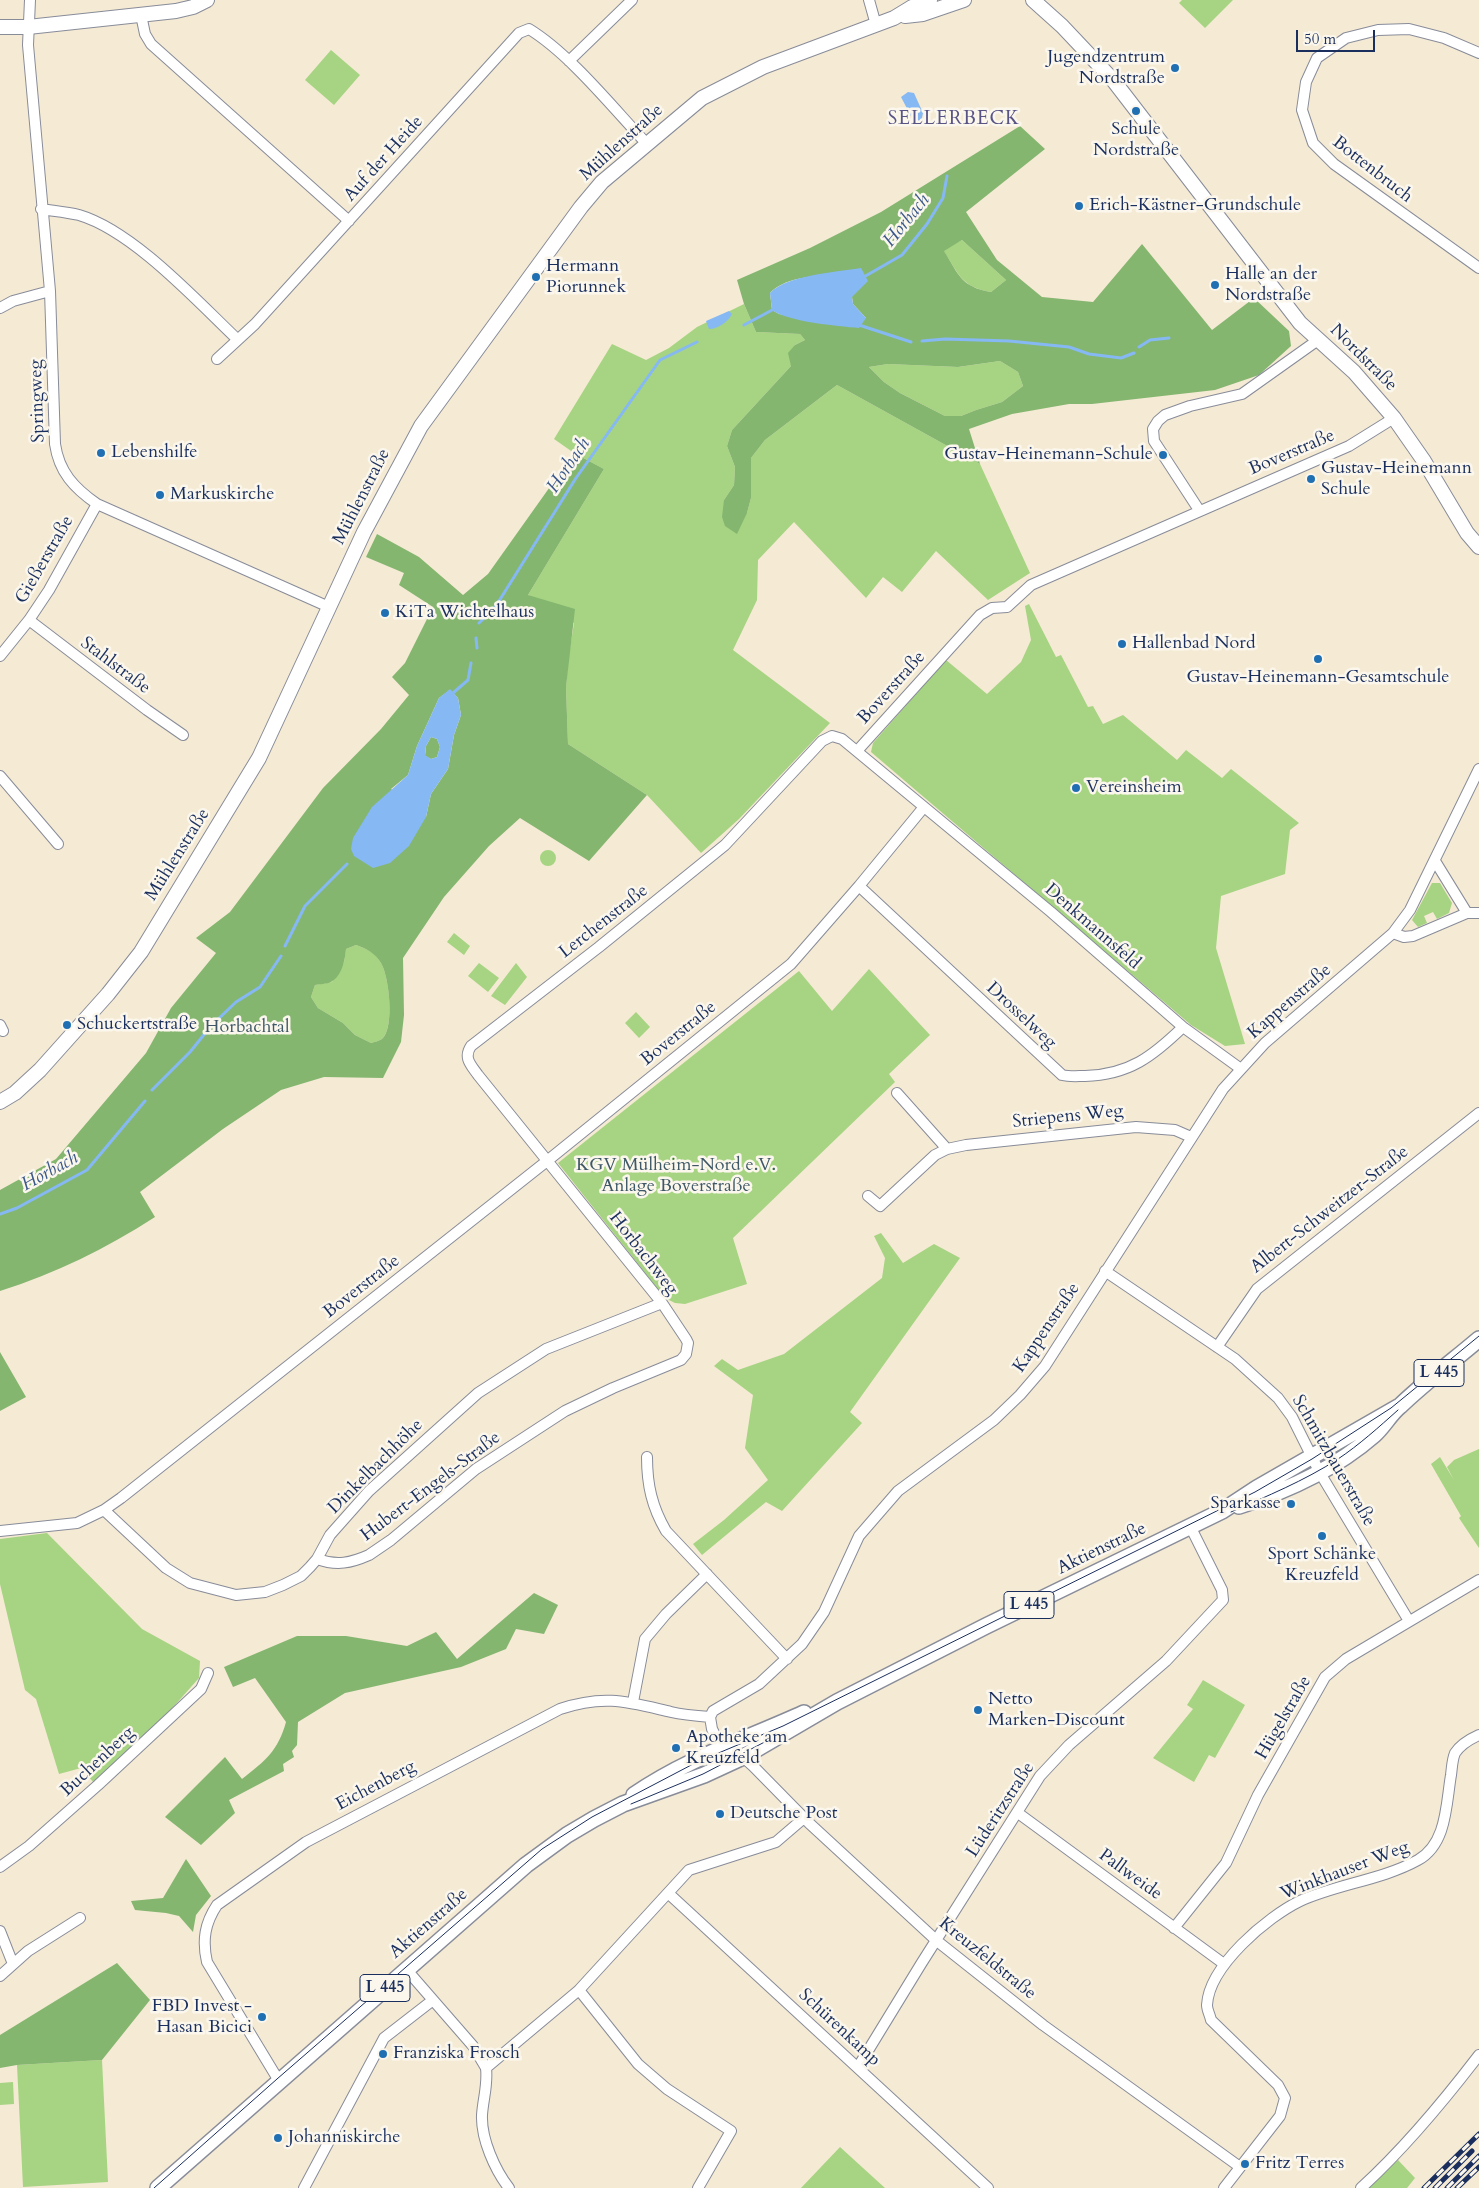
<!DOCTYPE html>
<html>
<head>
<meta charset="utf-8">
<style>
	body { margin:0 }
	#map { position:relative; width:1479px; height:2188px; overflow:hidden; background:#f5ead4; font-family:Cardo,serif }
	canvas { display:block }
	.scale { position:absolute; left:1296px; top:30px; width:79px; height:22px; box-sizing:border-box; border:2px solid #1b2f5e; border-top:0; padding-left:6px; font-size:15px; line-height:18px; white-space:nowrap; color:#1b2f5e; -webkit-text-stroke:4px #fbf7ec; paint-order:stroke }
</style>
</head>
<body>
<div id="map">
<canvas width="1479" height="2188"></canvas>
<div class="scale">50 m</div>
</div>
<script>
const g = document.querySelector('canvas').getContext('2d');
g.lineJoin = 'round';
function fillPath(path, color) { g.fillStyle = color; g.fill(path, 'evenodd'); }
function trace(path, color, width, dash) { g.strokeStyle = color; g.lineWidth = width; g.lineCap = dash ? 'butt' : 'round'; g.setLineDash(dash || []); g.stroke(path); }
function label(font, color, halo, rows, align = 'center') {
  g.font = font + ' Cardo,serif'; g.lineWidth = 5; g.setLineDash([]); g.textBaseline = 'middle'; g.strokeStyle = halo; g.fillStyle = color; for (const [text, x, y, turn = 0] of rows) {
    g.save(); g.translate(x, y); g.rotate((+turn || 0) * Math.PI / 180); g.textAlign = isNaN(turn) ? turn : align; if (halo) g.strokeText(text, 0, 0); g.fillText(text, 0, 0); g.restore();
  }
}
const green = new Path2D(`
	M1182,0H1233L1205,28L1179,3Z
	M331,50L360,75L334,105L305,80Z
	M962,240L1006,280L991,292C961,287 959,274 943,250Z
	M744,304L756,332L800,334L805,340L795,345L791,366L732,430L727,446L735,467L734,485L724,500L747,513L751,498V458L765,440L837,385L980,464L1030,573L988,600L936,551L902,592L883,577L866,598L794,522L758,560L757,600L733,650L830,723L739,819L701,853L647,795L568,744L566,687L568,661L574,623L528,595L604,469L574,453L554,439L612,344L646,360L669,348L697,327Z
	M1000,361L1018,372L1023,386L1002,402L976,410L961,416H945L900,393L884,382L869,367L888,364L958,367Z
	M1029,604L1056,657L1061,655L1088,707L1093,706L1103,724L1123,715L1177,760L1186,750L1222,778L1231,769L1299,823L1290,830L1285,874L1221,896L1216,948L1245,1044L1225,1046L1191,1025L871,752L873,743L946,660L987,694L1021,662L1031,640L1025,606Z
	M540 858a8 8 0 1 1 16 0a8 8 0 1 1-16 0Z
	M1432,883H1440L1452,903L1449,913L1437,919L1433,912L1424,916L1427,923L1418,927L1412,920Z
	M454,933L470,946L464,955L447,942Z
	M356,945C367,949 375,952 381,963C389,976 395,1027 382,1039C379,1041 374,1042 371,1043L355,1035L343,1023L318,1008L311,997L315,985L332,982L344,962L346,949Z
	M479,963L499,978L488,992L468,976Z
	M516,963L527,977L505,1005L491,996Z
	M869,969L930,1035L889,1074L895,1082L733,1238L747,1284L685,1304L675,1303L665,1298L558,1163L799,971L832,1011Z
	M636,1012L650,1027L639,1038L625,1023Z
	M881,1233L903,1263L934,1244L960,1258L850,1412L862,1423L782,1511L766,1502L702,1555L693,1544L724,1520L768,1480L745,1448L753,1395L714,1366L722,1359L738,1370L784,1354L882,1278L885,1258L874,1236Z
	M1479,1449V1548L1459,1518L1461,1516L1431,1464L1440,1457L1454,1480L1447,1467L1454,1460Z
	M47,1533L142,1629L200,1661L199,1678L167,1714L94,1783L81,1768L59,1774L36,1699L25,1690L0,1584V1539Z
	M1203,1680L1245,1705L1215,1758L1209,1755L1194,1782L1153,1758L1193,1709L1187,1705Z
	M102,2060L108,2182L23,2187L17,2065Z
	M13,2082L14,2104L0,2105V2083Z
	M840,2147L885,2188H801Z
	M1398,2160L1415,2178L1407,2188H1368Z`);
const forest = new Path2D(`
	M1020,126L1045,149L966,212L997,260L1042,297L1093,302L1142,244L1212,330L1254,298L1289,331L1291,346L1259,375L1215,390L1092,404H1069L1012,414L969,429L980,464L837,385L765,440L751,458V498L747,513L737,534L725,526L722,517L724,500L734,485L735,467L727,446L732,430L791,366L788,353L795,345L805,340L800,334L756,332L744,304L737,280L810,248L881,212ZM962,240L1006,280L991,292C961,287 959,275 944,251ZM829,274L852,297L853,304L866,318L791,316L779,314L772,310L770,293C784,278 809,277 829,274ZM1000,361L1018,372L1023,386L1002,402L976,410L961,416H945L900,393L884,382L869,367L888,364L958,367Z
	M574,453L604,469L528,595L575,609L566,687L568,744L647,795L589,861L520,818L489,846L444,897L403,958L404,1015L401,1042L383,1078L324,1077L281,1090L223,1129L140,1192L155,1217C105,1249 57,1273 0,1291V1190L56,1159L146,1053L171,1008L216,953L196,938L230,912L323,788L381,729L409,695L392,677L405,663L433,607L399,585L404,573L366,557L377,534L419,557L463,595L488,574ZM450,690L458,698L461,715L454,735L448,769L431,794L426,817L391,789L408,775L417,746L439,698ZM356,945C367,949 375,953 381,963C389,976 395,1028 382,1039C379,1041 374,1042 371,1043L355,1035L343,1023L318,1008L311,997L315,985C319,984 327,984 331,982C342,976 345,960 346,949Z
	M431,737L437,739L440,747L437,757L431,759L425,756L426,746Z
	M0,1352L26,1397L0,1411Z
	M534,1593L558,1605L544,1634L516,1629L506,1649L461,1667L345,1693L298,1722L297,1745L292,1751L294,1757L283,1764L284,1771L229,1800L235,1813L201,1845L165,1817L225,1757L242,1779C265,1761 278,1751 286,1722L255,1678L233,1687L224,1667L297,1636H346L407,1646L436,1632L457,1659Z
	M186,1859L211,1896L196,1915L193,1932L179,1916L166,1913L135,1910L131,1901L163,1898Z
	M117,1963L150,2000L102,2060L17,2065L0,2068V2035Z`);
const water = new Path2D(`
	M908,92L914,93L923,113L921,122H914L901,97Z
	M861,268L868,281L852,297L853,304L866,318L859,328C837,326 789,322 772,310L770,293C787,275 837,272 861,268Z
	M729,311L732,314C728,322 718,329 709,329L706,321Z
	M450,689L458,698L461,715L454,735L448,769L431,794L426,817L409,846L390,863L373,868L354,856L351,849L353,838L372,807L408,775L417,746L439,698ZM431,737L437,739L440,747L437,757L431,759L425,755L426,746Z`);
const stream = new Path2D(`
	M862,278L902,255L927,224L943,198L947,176
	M744,325L776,308
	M859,325L911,342
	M922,341L945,339L1009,341L1069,347L1089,354L1121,358L1134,353
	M1139,347L1150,340L1169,338
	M479,623L494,609L576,478L660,360L697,342
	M476,638L477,648
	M453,693L468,680L471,663
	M285,946L305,906L347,864
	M152,1090L190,1052L211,1026L236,1002L260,987L281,956
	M0,1214L17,1208L87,1170L145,1101`);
const street = new Path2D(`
	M30,0L28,45L50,291L55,444C59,472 74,488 97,504L329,607
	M869,0L876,25
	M141,15L145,34L151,44L349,221
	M1479,53L1444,38L1409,29L1378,30L1346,38L1317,58L1306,82L1302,110L1313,143L1334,164L1479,268
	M569,61L632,0
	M41,209C54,211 67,212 79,215C133,231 196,300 237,339
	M0,308L13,301L50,291
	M217,359L255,324L519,33L529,29C570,54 613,108 647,144
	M1199,510L1154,441L1153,429L1158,421L1165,415L1190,406L1242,394L1318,340
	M29,620L147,710L183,735
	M0,656L29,620L49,590L97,504
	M857,751L980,615L992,608L1007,607L1031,585L1349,446L1394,418
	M0,776L58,844
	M1435,861L1467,913
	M859,886L1062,1075C1070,1077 1078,1076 1085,1076C1129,1075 1153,1056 1183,1027
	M1393,933L1404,937L1413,936L1467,913H1479
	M0,1025L3,1031
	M897,1093L947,1149
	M868,1196L880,1206L935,1155L947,1149L966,1145L1136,1127L1175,1130L1191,1137
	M1105,1271L1235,1359L1278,1398L1292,1417L1320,1473L1409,1621
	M1217,1347L1257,1289L1479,1113
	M647,1457C647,1485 652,1507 666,1531L787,1659
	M104,1510L166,1568L190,1583L236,1595L265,1592L283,1585L301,1576L310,1567L317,1559L330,1535L369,1491L478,1393L546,1349L662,1303
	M0,1531L77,1523L104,1510L121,1498L547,1161L791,964L859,886L924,807
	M317,1559C337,1566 351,1563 369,1555L391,1540L476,1469L565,1411L613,1388L681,1360L686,1354L688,1343L686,1339L662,1303L478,1075C471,1065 463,1058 471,1046L599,947L725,845L822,741L832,736L842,739L1051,912L1183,1027L1241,1069
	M633,1702L645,1639L666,1614L707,1574
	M1018,1813L1224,1964
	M0,1867L29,1846L98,1785L201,1689L208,1673
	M668,1893L988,2188
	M1174,1928L1226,1863L1258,1795L1325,1677L1346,1659L1479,1580
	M0,1931L13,1964
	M406,1969L473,2046L486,2068L579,1990L689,1870L776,1842L804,1818
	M0,1976L28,1951L80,1918
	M579,1990L638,2064L667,2089L731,2131L698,2188
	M858,2067L921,1964L1040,1776L1069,1745L1166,1661L1223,1600L1222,1590L1190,1526
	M486,2068C488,2085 483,2099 482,2115C481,2139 495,2170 509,2188
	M279,2081L207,1962C202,1940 205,1923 217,1905L306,1842L560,1709C605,1694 628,1702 671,1712C684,1715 697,1716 710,1717
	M1240,2167L1043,2025L937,1941L809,1823L753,1766L741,1755L727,1749L716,1737L712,1729L710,1717L713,1711L759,1684L802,1644L824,1612L859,1536L898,1491L994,1420L1020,1395L1045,1366L1223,1089L1265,1043L1393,933L1410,910L1479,769
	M304,2188L384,2038L433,2000
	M1224,2188L1280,2116L1285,2098L1278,2085L1211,2020C1210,2015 1207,2010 1207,2005C1209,1966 1267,1917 1300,1901C1337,1884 1382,1880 1418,1860C1447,1844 1446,1804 1451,1775C1452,1768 1452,1760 1455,1753C1461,1744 1470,1739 1479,1735
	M1361,2188C1405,2148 1443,2102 1479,2055`);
const secondary = new Path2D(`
	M1033,0L1062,26L1113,80L1300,323L1354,372L1394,418L1424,461L1467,533L1479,547
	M905,16L923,14L964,0
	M0,27H28L176,11L193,7L207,0
	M0,1102L15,1093L40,1070L108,994L141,952L259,758L364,532L421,426L581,207L602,182L702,98L763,67L894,18L912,7L930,0`);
const primary = new Path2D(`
	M1239,1506C1287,1491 1336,1468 1374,1435C1384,1426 1390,1414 1400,1406C1425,1382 1453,1361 1479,1339
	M634,1795C686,1759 747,1739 804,1713
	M158,2188L526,1865L567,1835L594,1819L623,1804L704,1775L743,1757L837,1702L986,1626L1222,1511L1257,1488L1398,1407`);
const tram = new Path2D(`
	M1231,1512C1267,1496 1304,1481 1338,1459C1359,1445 1379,1427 1398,1410
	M631,1804L703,1774L782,1733
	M154,2188L277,2079L542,1849L592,1817L697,1762L783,1726L1255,1492L1312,1459L1391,1408L1479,1336`);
const rail = new Path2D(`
	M1424,2188L1479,2134
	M1435,2188L1472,2151
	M1447,2188L1479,2156
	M1457,2188L1479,2167`);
const markers = [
	[1175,68,5,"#1f6fb2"],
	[1136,111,5,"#1f6fb2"],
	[1079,206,5,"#1f6fb2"],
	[536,277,5,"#1f6fb2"],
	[1215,285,5,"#1f6fb2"],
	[101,453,5,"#1f6fb2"],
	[1163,455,5,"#1f6fb2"],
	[1311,479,5,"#1f6fb2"],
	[160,495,5,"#1f6fb2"],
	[385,613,5,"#1f6fb2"],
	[1122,644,5,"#1f6fb2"],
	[1318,659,5,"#1f6fb2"],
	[1076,788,5,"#1f6fb2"],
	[67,1025,5,"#1f6fb2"],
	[1291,1504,5,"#1f6fb2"],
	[1322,1536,5,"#1f6fb2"],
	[978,1710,5,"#1f6fb2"],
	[676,1748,5,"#1f6fb2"],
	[720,1814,5,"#1f6fb2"],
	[262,2017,5,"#1f6fb2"],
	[383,2054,5,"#1f6fb2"],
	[278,2138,5,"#1f6fb2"],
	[1245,2164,5,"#1f6fb2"]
];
const shields = [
	[1439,1373,50],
	[1029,1605,50],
	[385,1988,50]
];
const shieldNames = [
	["L 445",1439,1373],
	["L 445",1029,1605],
	["L 445",385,1988]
];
const poiNames = [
	["Jugendzentrum",1165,58,"right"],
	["Nordstraße",1165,79,"right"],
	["Schule",1136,130,"center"],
	["Nordstraße",1136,151,"center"],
	["Erich-Kästner-Grundschule",1089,206],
	["Hermann",546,267],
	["Piorunnek",546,288],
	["Halle an der",1225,275],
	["Nordstraße",1225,296],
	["Lebenshilfe",111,453],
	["Gustav-Heinemann-Schule",1153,455,"right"],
	["Gustav-Heinemann",1321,469],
	["Schule",1321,490],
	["Markuskirche",170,495],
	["KiTa Wichtelhaus",395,613],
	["Hallenbad Nord",1132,644],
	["Gustav-Heinemann-Gesamtschule",1318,678,"center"],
	["Vereinsheim",1086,788],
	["Schuckertstraße",77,1025],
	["Sparkasse",1281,1504,"right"],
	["Sport Schänke",1322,1555,"center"],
	["Kreuzfeld",1322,1576,"center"],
	["Netto",988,1700],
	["Marken-Discount",988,1721],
	["Apotheke am",686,1738],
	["Kreuzfeld",686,1759],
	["Deutsche Post",730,1814],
	["FBD Invest -",252,2007,"right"],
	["Hasan Bicici",252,2028,"right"],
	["Franziska Frosch",393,2054],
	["Johanniskirche",288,2138],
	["Fritz Terres",1255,2164]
];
const streetNames = [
	["Mühlenstraße",622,143,-42],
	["Auf der Heide",384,159,-48],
	["Bottenbruch",1372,170,38],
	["Nordstraße",1363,358,45],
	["Springweg",38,401,-92],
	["Boverstraße",1292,453,-23],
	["Mühlenstraße",362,497,-63],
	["Gießerstraße",45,560,-60],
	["Stahlstraße",115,666,37],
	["Boverstraße",892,688,-48],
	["Mühlenstraße",178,855,-58],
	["Lerchenstraße",604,922,-38],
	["Denkmannsfeld",1092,927,41],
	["Kappenstraße",1290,1002,-41],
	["Drosselweg",1021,1016,43],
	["Boverstraße",679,1034,-39],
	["Striepens Weg",1068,1117,-6],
	["Albert-Schweitzer-Straße",1330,1210,-38],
	["Horbachweg",643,1254,52],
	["Boverstraße",362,1287,-38],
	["Kappenstraße",1047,1328,-56],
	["Schmitzbauerstraße",1333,1461,60],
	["Dinkelbachhöhe",376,1467,-45],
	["Hubert-Engels-Straße",431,1487,-37],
	["Aktienstraße",1102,1549,-26],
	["Hügelstraße",1284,1718,-60],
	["Buchenberg",98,1762,-43],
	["Eichenberg",376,1786,-28],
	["Lüderitzstraße",1001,1810,-57],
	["Winkhauser Weg",1345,1871,-21],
	["Pallweide",1130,1875,36],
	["Aktienstraße",429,1924,-41],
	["Kreuzfeldstraße",987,1959,39],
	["Schürenkamp",839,2028,43]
];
const parkNames = [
	["Horbachtal",247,1028],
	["KGV Mülheim-Nord e.V.",676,1166],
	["Anlage Boverstraße",676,1187]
];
const neighbourhoodNames = [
	["SELLERBECK",954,120]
];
const waterNames = [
	["Horbach",907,221,-51],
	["Horbach",569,466,-56],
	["Horbach",50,1172,-29]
];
fillPath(green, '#a6d482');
fillPath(forest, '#84b670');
fillPath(water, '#86b9f3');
trace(stream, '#86b9f3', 3);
trace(street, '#888c99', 12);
trace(secondary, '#888c99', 16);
trace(primary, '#888c99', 18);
trace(street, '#fff', 10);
trace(secondary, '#fff', 14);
trace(primary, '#fff', 15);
trace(tram, '#1b2f5e', 1);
trace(rail, '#1b2f5e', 5);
trace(rail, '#fbf7ec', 3, [9]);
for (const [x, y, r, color] of markers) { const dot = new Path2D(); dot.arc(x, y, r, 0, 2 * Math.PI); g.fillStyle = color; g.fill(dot); trace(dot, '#fbf7ec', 2); }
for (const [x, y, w] of shields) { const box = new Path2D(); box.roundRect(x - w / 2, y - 13.5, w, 27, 4); g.fillStyle = '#fbf7ec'; g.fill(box); trace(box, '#1b2f5e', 1); }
label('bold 16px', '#1b2f5e', null, shieldNames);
label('18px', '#1b2f5e', '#fbf7ec', poiNames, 'left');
label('18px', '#1b2f5e', '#fbf7ec', streetNames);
label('18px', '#3e5867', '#fbf7ec', parkNames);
g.letterSpacing = '1px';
label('19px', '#585486', '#fbf7ec', neighbourhoodNames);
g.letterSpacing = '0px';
label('italic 19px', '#3b588b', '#fbf7ec', waterNames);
</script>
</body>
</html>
